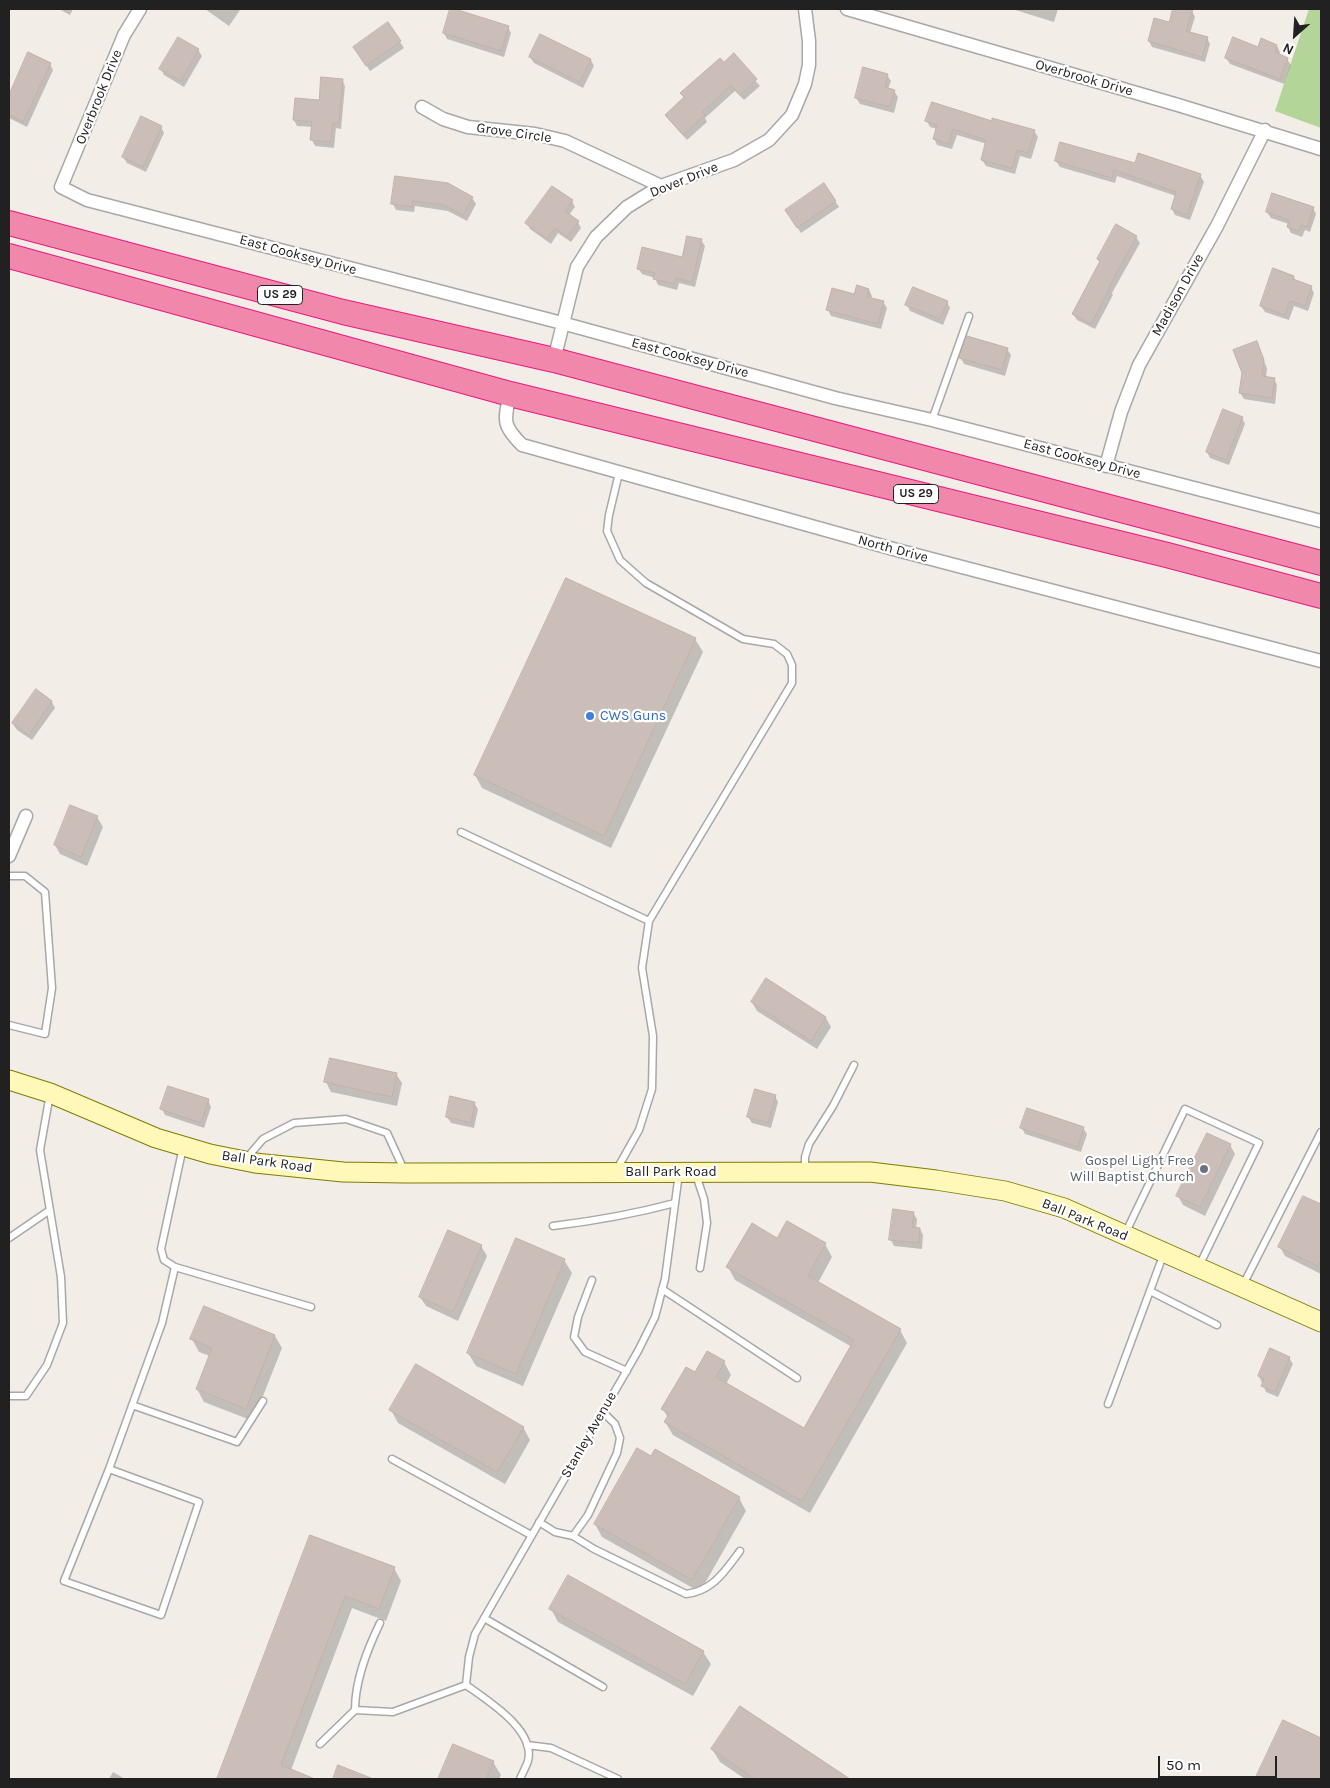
<!DOCTYPE html>
<html>
<head>
<meta charset="utf-8">
<style>
	body { margin:0 }
	#map { position:relative; width:1330px; height:1788px; overflow:hidden; background:#f2ede7; font-family:Karla,sans-serif }
	canvas { display:block }
	.frame { position:absolute; inset:0; border:10px solid #212121; pointer-events:none }
	.north { position:absolute; left:1270px; top:10px; width:50px; height:50px; -webkit-text-stroke:4px #fff; paint-order:stroke; rotate:206deg; font-size:14px; font-weight:700; line-height:20px; text-align:center; color:#212121 }
	.north::after { content:''; display:block; margin:auto; width:18px; height:22px; background:#212121; clip-path:polygon(50% 0,100% 100%,50% 72%,0 100%) }
	.scale { position:absolute; left:1158px; top:1756px; width:119px; height:22px; box-sizing:border-box; border:2px solid #212121; border-top:0; padding-left:6px; font-size:15px; line-height:18px; white-space:nowrap; color:#212121; -webkit-text-stroke:4px #fff; paint-order:stroke }
</style>
</head>
<body>
<div id="map">
<canvas width="1330" height="1788"></canvas>
<div class="frame"></div>
<div class="north">N</div>
<div class="scale">50 m</div>
</div>
<script>
const g = document.querySelector('canvas').getContext('2d');
g.lineJoin = 'round';
function fillPath(path, color) { g.fillStyle = color; g.fill(path, 'evenodd'); }
function trace(path, color, width, dash) { g.strokeStyle = color; g.lineWidth = width; g.lineCap = dash ? 'butt' : 'round'; g.setLineDash(dash || []); g.stroke(path); }
function label(font, color, halo, rows, align = 'center') {
  g.font = font + ' Karla,sans-serif'; g.lineWidth = 4.5; g.setLineDash([]); g.textBaseline = 'middle'; g.strokeStyle = halo; g.fillStyle = color; for (const [text, x, y, turn = 0] of rows) {
    g.save(); g.translate(x, y); g.rotate((+turn || 0) * Math.PI / 180); g.textAlign = isNaN(turn) ? turn : align; if (halo) g.strokeText(text, 0, 0); g.fillText(text, 0, 0); g.restore();
  }
}
const forest = new Path2D(`
	M1309,9H1321V128L1275,111Z`);
const shadow = new Path2D(`
	M59,9H73L70,15Z
	M205,9H239L240,10L229,26Z
	M451,9L508,27L511,33L504,57L447,39L444,33Z
	M1012,9H1058L1054,22Z
	M1174,9L1192,11L1195,17L1190,33L1207,38L1210,44L1205,62L1152,47L1149,41L1170,24Z
	M388,24L404,48L370,71L358,53Z
	M541,36L591,60L594,66L583,88L534,63L530,57Z
	M1277,46L1280,52L1279,55L1287,59L1291,65L1284,84L1230,64L1226,58L1258,48Z
	M198,50L202,56L184,87L164,75L161,69Z
	M29,54L50,64L53,70L27,127L9,118V98Z
	M734,55L760,86L744,100L735,91L705,118L707,122L687,140L666,116Z
	M887,75L891,81L888,89L894,91L898,97L894,113L860,104L856,98Z
	M342,80L345,86L341,129L336,128L334,148L315,146L312,140L313,127L297,126L294,120L320,101Z
	M927,121L992,123L1034,131L1038,137L1031,159L1020,156L1015,174L986,166L982,160L987,144L957,135L952,149L937,145L934,138L937,129L930,127Z
	M161,127L164,133L146,172L127,163L123,157Z
	M1056,161L1136,164L1200,175L1204,182L1190,220L1175,215L1172,209L1176,196L1117,176L1115,183L1060,167Z
	M396,178L472,198L476,204L467,221L448,211L415,206L414,212L396,210L393,204Z
	M824,185L839,207L801,233L790,217Z
	M572,201L575,207L569,215L578,222L581,228L571,242L558,233L551,244L530,229L527,223Z
	M1313,208L1316,214L1310,232L1305,230L1302,237L1291,233L1288,227L1289,224L1271,218L1267,212Z
	M1136,237L1140,243L1112,293L1113,295L1095,329L1077,320L1073,314L1100,263L1098,259Z
	M701,240L705,246L695,287L679,283L677,290L658,285L655,278L642,274L638,268L683,258Z
	M1294,277L1296,282L1311,287L1314,293L1308,311L1294,306L1289,320L1265,312L1261,306Z
	M869,290L872,296L871,299L883,302L887,308L881,329L831,316L828,310Z
	M947,302L950,308L943,325L910,311L907,305Z
	M1256,343L1267,368L1266,378L1274,379L1277,385L1275,404L1244,399L1240,393Z
	M1007,349L1011,355L1005,376L964,364L961,358Z
	M1242,418L1245,424L1229,465L1210,458L1207,452Z
	M695,639L703,652L611,848L482,788L475,775Z
	M52,702L55,708L32,740L17,730L13,724Z
	M97,817L103,827L87,866L60,854L55,845Z
	M766,980L826,1018L831,1027L817,1049L757,1011L752,1002Z
	M396,1074L402,1083L397,1106L331,1092L326,1082Z
	M775,1096L778,1102L771,1128L752,1123L748,1117Z
	M208,1100L211,1107L204,1128L165,1115L162,1109Z
	M474,1103L478,1109L474,1128L451,1123L447,1117Z
	M1022,1128H1083L1087,1134L1081,1152L1025,1134Z
	M1230,1145L1235,1154L1205,1216L1183,1205L1178,1196Z
	M1304,1197L1321,1206V1274L1285,1256L1280,1247Z
	M913,1213L917,1219L916,1229H920L923,1235L922,1249L894,1246L891,1240Z
	M778,1240L825,1244L832,1257L818,1283L900,1330L907,1343L810,1513L673,1435L665,1422L668,1418L663,1409L696,1374L724,1362L731,1375L726,1384L805,1429L852,1347L735,1280L728,1267Z
	M481,1246L487,1256L458,1321L426,1306L420,1297Z
	M564,1260L572,1273L523,1386L476,1366L468,1353Z
	M275,1336L282,1348L253,1421L204,1402L197,1389L210,1356L199,1352L192,1339Z
	M1289,1358L1293,1364L1278,1397L1266,1392L1259,1376Z
	M391,1410L523,1427L530,1440L505,1484L398,1423Z
	M739,1498L746,1511L700,1592L602,1537L595,1524Z
	M311,1536L394,1568L401,1581L386,1621L352,1608L291,1770L315,1779H219Z
	M551,1609L703,1652L711,1664L693,1696L558,1622Z
	M740,1708L847,1779H745L720,1762L712,1749Z
	M1283,1721L1321,1739V1779H1259L1258,1777Z
	M454,1746L493,1762L501,1775L499,1779H440Z
	M113,1772L125,1779H109Z`);
const building = new Path2D(`
	M450,9H455L509,26L501,51L443,33Z
	M1173,9H1193L1186,31L1208,37L1202,57L1148,41L1154,18L1169,22Z
	M388,22L401,41L366,66L353,47Z
	M540,34L591,59L580,82L529,57Z
	M178,37L199,49L181,81L159,69Z
	M1233,37L1258,47L1261,38L1277,45L1275,52L1288,58L1280,79L1225,58Z
	M28,52L51,63L23,122L9,115V95Z
	M734,53L757,79L740,95L731,85L702,112L705,115L683,135L665,115L684,97L680,93L720,58L724,62Z
	M863,67L888,74L885,87L895,90L890,107L855,98Z
	M321,77L343,79L339,123H333L331,142L310,140L312,122L293,120L295,98L319,100Z
	M932,102L992,121V118L1035,130L1028,153L1017,150L1012,168L981,160L986,140L953,129L949,144L933,139L937,125L925,121Z
	M141,116L162,126L143,167L122,157Z
	M1060,142L1135,163L1138,153L1201,174L1187,215L1171,209L1176,192L1114,170L1112,178L1055,161Z
	M395,176L448,183L473,197L463,215L444,205L412,201V207L391,204Z
	M824,183L836,201L797,228L785,210Z
	M552,186L573,200L565,211L579,221L567,237L555,228L547,239L525,223Z
	M1272,193L1314,207L1307,227L1301,225L1299,231L1287,227L1289,220L1266,212Z
	M1116,224L1137,236L1109,287L1110,288L1091,324L1072,314L1100,261L1097,259Z
	M687,236L702,239L692,282L676,278L674,284L653,279L655,273L637,269L642,247L682,257Z
	M1273,268L1294,276L1293,279L1312,286L1305,306L1290,301L1285,315L1260,306Z
	M857,285L869,289L867,297L884,301L878,324L826,310L832,288L854,294Z
	M913,287L948,301L940,319L905,305Z
	M967,336L1008,348L1002,370L959,358Z
	M1257,341L1264,360L1262,376L1275,378L1272,398L1239,393L1242,373L1233,350Z
	M1223,409L1243,417L1226,460L1206,452Z
	M566,578L696,638L604,836L474,775Z
	M36,689L52,701L29,735L12,723Z
	M70,805L98,816L81,857L54,845Z
	M766,978L826,1017L811,1041L751,1002Z
	M330,1058L397,1073L392,1097L324,1082Z
	M168,1086L209,1099L201,1123L160,1109Z
	M755,1089L776,1095L768,1123L747,1117Z
	M450,1096L475,1102L471,1123L446,1117Z
	M1027,1108L1084,1127L1078,1147L1020,1128Z
	M1207,1133L1231,1144L1200,1207L1176,1196Z
	M1303,1196L1321,1204V1259L1318,1266L1278,1247Z
	M893,1209L914,1212L912,1227L920,1228L919,1243L889,1240Z
	M787,1221L826,1243L808,1276L901,1329L802,1501L664,1422L669,1414L661,1409L686,1367L695,1372L707,1351L725,1361L716,1377L804,1428L854,1340L726,1267L752,1223L777,1238Z
	M448,1230L482,1245L453,1312L419,1297Z
	M516,1238L565,1259L516,1374L467,1353Z
	M204,1306L275,1335L246,1409L196,1389L212,1348L190,1339Z
	M1270,1348L1290,1357L1275,1392L1261,1386L1264,1379L1258,1376Z
	M416,1364L524,1427L497,1472L389,1410Z
	M637,1448L651,1456L655,1449L740,1497L692,1580L594,1524Z
	M310,1535L395,1567L379,1609L345,1596L281,1765L315,1779H217Z
	M568,1575L704,1651L685,1684L549,1609Z
	M740,1706L850,1779H755L711,1749Z
	M1283,1720L1321,1738V1779H1255Z
	M453,1744L494,1761L486,1779H438Z
	M338,1765L371,1778V1779H333Z`);
const lane = new Path2D(`
	M932,420L969,316
	M461,832L649,921
	M9,876H25L45,892L52,988L45,1034L9,1025
	M246,1159L263,1139L294,1123L346,1119L387,1133L404,1170
	M617,1169L639,1130L652,1089L653,1036L642,968L649,921L792,683V665L787,654L774,644L743,639L646,583L620,560L607,531L609,515L619,473
	M805,1171V1157L809,1144L833,1106L854,1065
	M696,1175L704,1199L707,1223L700,1268
	M553,1226C594,1221 634,1214 675,1203
	M1125,1234L1185,1109L1259,1143L1199,1266
	M9,1238L50,1210
	M175,1267L311,1307
	M592,1280L578,1317L574,1337L585,1352L627,1371
	M1243,1285L1321,1132
	M662,1289L797,1378
	M1150,1291L1217,1325
	M9,1396H26L47,1365L63,1323L61,1277L40,1150L50,1094
	M1108,1404L1164,1253
	M132,1405L237,1442L263,1401
	M392,1459L531,1535
	M109,1469L199,1502L161,1615L64,1581L109,1469L162,1323L175,1267L164,1260L161,1249L183,1147
	M539,1522L555,1532L573,1536L588,1515L617,1453L620,1438L615,1424L603,1412
	M573,1536L594,1549L686,1594C713,1591 725,1571 740,1551
	M484,1618L603,1687
	M380,1623C367,1650 355,1680 355,1710L393,1712L466,1685
	M466,1685L469,1657L475,1634L638,1351L655,1317L665,1279L679,1173
	M466,1685C487,1700 536,1730 528,1761C526,1767 522,1774 520,1779
	M320,1744L355,1710
	M527,1745L551,1748L618,1779`);
const street = new Path2D(`
	M140,9L124,35L61,187L87,200L562,323L835,398L932,420L1321,521
	M847,9L1178,105L1321,149
	M422,107L443,119L468,127L535,134L565,141L661,186
	M554,360L577,267L596,237L627,207L661,186L734,160L769,140L792,115L805,84L809,65V41L805,9
	M510,394C504,421 502,425 522,445L897,550L1321,661
	M1106,466L1121,412L1139,365L1217,226L1265,130
	M9,856L26,816`);
const secondary = new Path2D(`
	M9,1080L50,1093L156,1138L210,1154L255,1163L343,1172L405,1173L870,1172L936,1180L1005,1191L1064,1208L1321,1322`);
const highway = new Path2D(`
	M9,223L343,312L554,360L1321,563
	M9,256L510,394L1167,555L1321,596`);
const markers = [
	[590,716,5,"#3f7fe0"],
	[1204,1169,5,"#6b7280"]
];
const shields = [
	[280,295,45],
	[916,494,45]
];
const shieldNames = [
	["US 29",280,295],
	["US 29",916,494]
];
const streetNames = [
	["Overbrook Drive",1084,78,16],
	["Overbrook Drive",99,97,-68],
	["Grove Circle",514,133,8],
	["Dover Drive",684,180,-22],
	["East Cooksey Drive",298,255,15],
	["Madison Drive",1178,295,-61],
	["East Cooksey Drive",690,358,15],
	["East Cooksey Drive",1082,459,15],
	["North Drive",893,549,15],
	["Ball Park Road",267,1162,8],
	["Ball Park Road",671,1172],
	["Ball Park Road",1085,1220,22],
	["Stanley Avenue",589,1435,-60]
];
const shopNames = [
	["CWS Guns",600,716]
];
const worshipNames = [
	["Gospel Light Free",1194,1161],
	["Will Baptist Church",1194,1177]
];
fillPath(forest, '#b3d598');
fillPath(shadow, '#0003');
fillPath(building, '#cbbeb9');
trace(building, '#c6b0a7', 1);
trace(lane, '#a8a8a8', 9);
trace(street, '#a8a8a8', 15);
trace(secondary, '#807b00', 21);
trace(highway, '#ed1780', 26);
trace(lane, '#fff', 6);
trace(street, '#fff', 12);
trace(secondary, '#fff8b8', 19);
trace(highway, '#f088ab', 24);
for (const [x, y, r, color] of markers) { const dot = new Path2D(); dot.arc(x, y, r, 0, 2 * Math.PI); g.fillStyle = color; g.fill(dot); trace(dot, '#fff', 2); }
for (const [x, y, w] of shields) { const box = new Path2D(); box.roundRect(x - w / 2, y - 9.5, w, 19, 4); g.fillStyle = '#fff'; g.fill(box); trace(box, '#212121', 1); }
label('bold 12px', '#212121', null, shieldNames);
label('14px', '#212121', '#fff', streetNames);
label('14px', '#366cbe', '#fff', shopNames, 'left');
label('14px', '#5b616d', '#fff', worshipNames, 'right');
</script>
</body>
</html>
